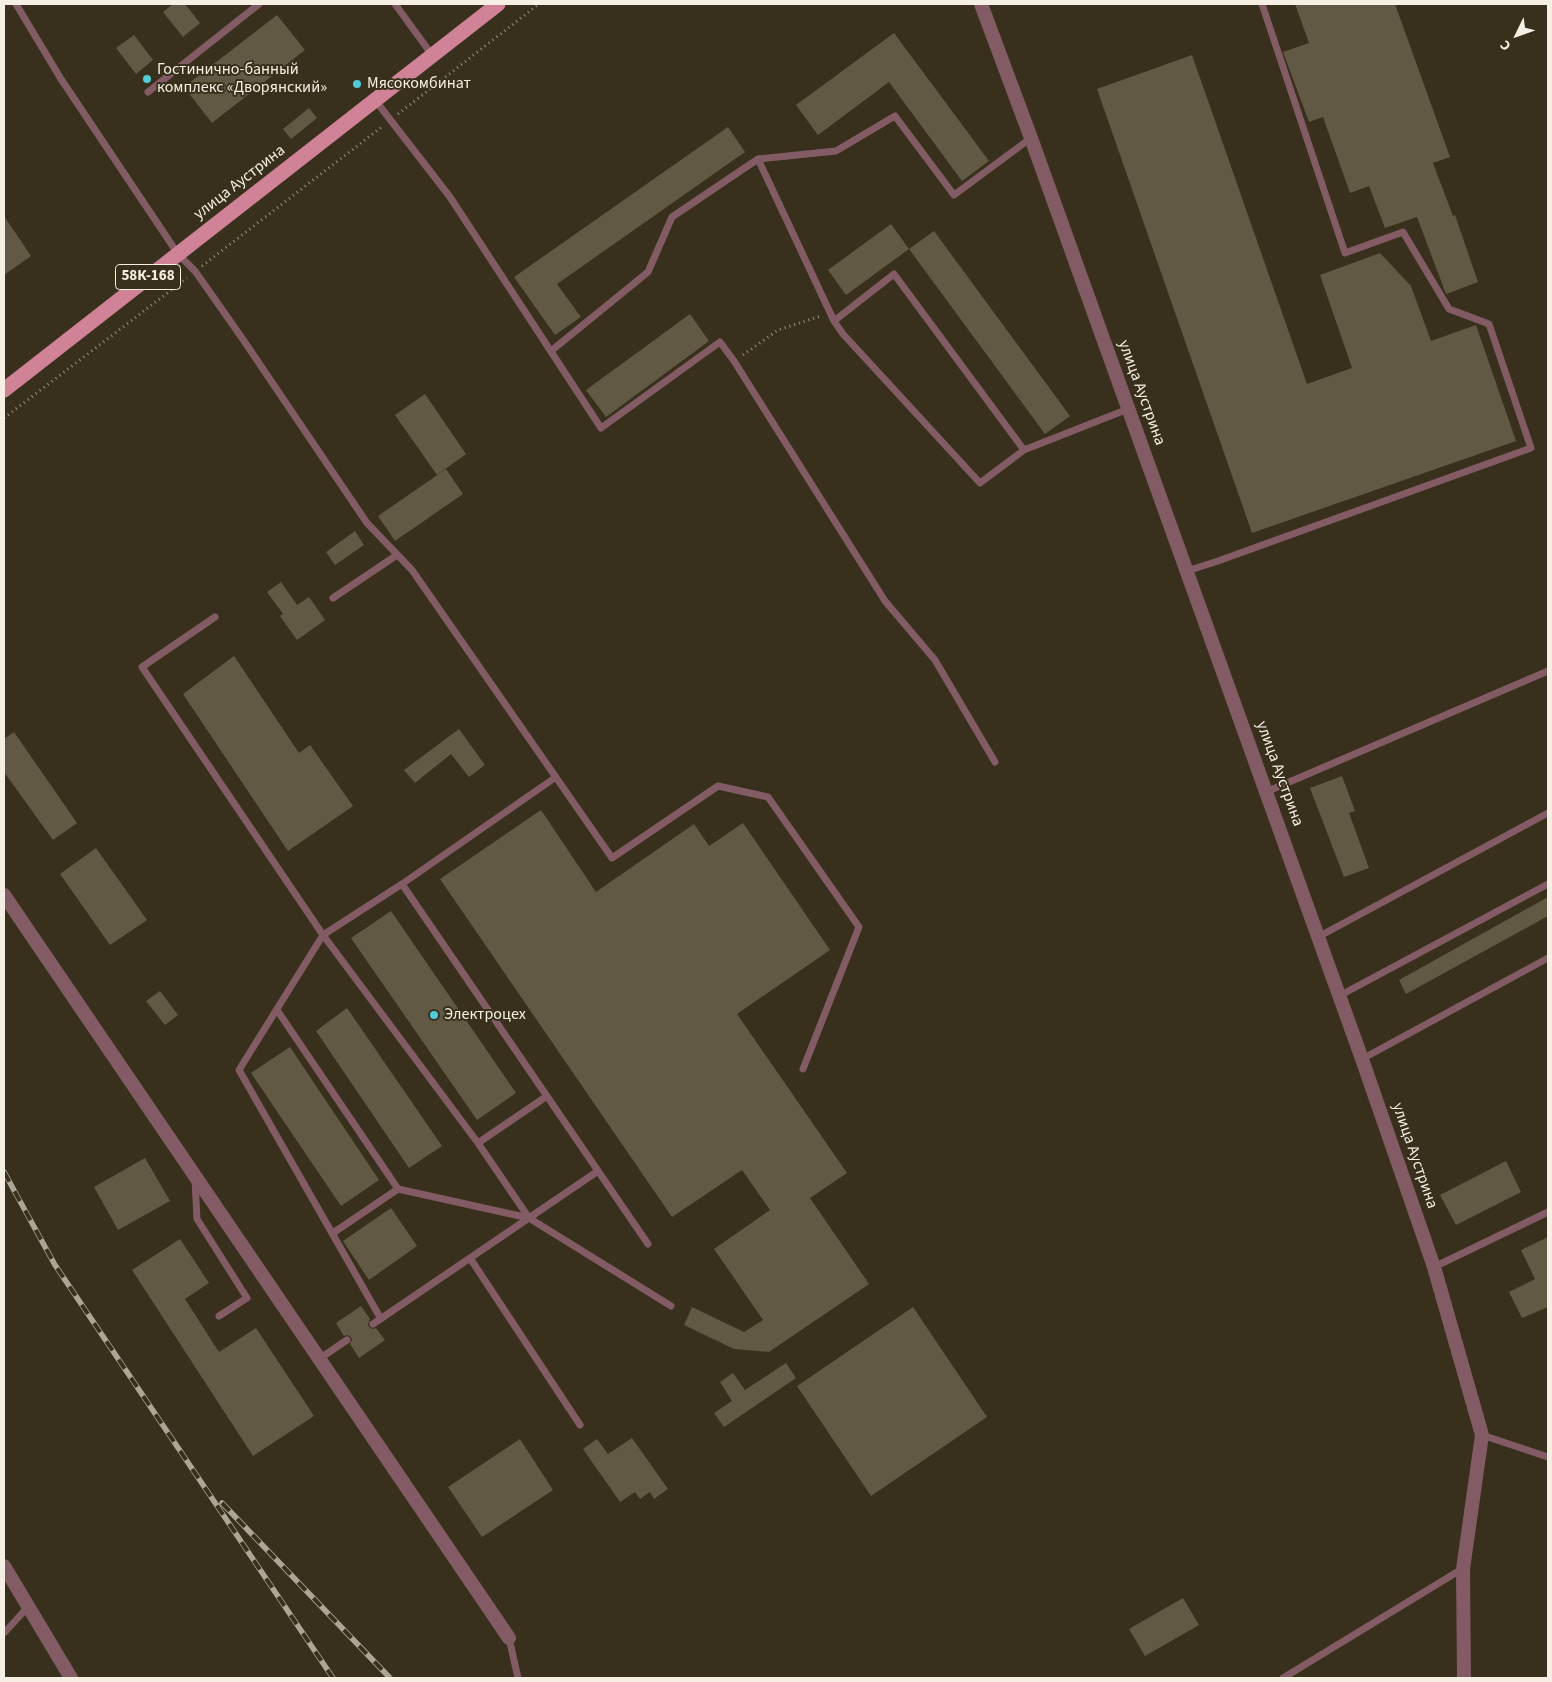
<!DOCTYPE html>
<html>
<head>
<meta charset="utf-8">
<style>
	body { margin:0 }
	#map { position:relative; width:1552px; height:1682px; overflow:hidden; background:#38301c; font-family:"Source Sans 3",sans-serif }
	canvas { display:block }
	.frame { position:absolute; inset:0; border:5px solid #f5f0e3; pointer-events:none }
	.north { position:absolute; left:1492px; top:10px; width:50px; height:50px; -webkit-text-stroke:4px #38301c; paint-order:stroke; rotate:228deg; font-size:14px; font-weight:700; line-height:20px; text-align:center; color:#f5f0e3 }
	.north::after { content:''; display:block; margin:auto; width:18px; height:22px; background:#f5f0e3; clip-path:polygon(50% 0,100% 100%,50% 72%,0 100%) }
</style>
</head>
<body>
<div id="map">
<canvas width="1552" height="1682"></canvas>
<div class="frame"></div>
<div class="north">С</div>
</div>
<script>
const g = document.querySelector('canvas').getContext('2d');
g.lineJoin = 'round';
function fillPath(path, color) { g.fillStyle = color; g.fill(path, 'evenodd'); }
function trace(path, color, width, dash) { g.strokeStyle = color; g.lineWidth = width; g.lineCap = dash ? 'butt' : 'round'; g.setLineDash(dash || []); g.stroke(path); }
function label(font, color, halo, rows, align = 'center') {
  g.font = font + ' "Source Sans 3",sans-serif'; g.lineWidth = 4; g.setLineDash([]); g.textBaseline = 'middle'; g.strokeStyle = halo; g.fillStyle = color; for (const [text, x, y, turn = 0] of rows) {
    g.save(); g.translate(x, y); g.rotate((+turn || 0) * Math.PI / 180); g.textAlign = isNaN(turn) ? turn : align; if (halo) g.strokeText(text, 0, 0); g.fillText(text, 0, 0); g.restore();
  }
}
const building = new Path2D(`
	M173,4H185L200,23L183,37L163,12Z
	M1295,4H1395L1450,157L1433,163L1453,216L1455,215L1478,282L1446,294L1417,217L1385,228L1369,186L1350,193L1323,117L1309,122L1283,52L1309,43Z
	M277,15L305,50L212,123L184,87Z
	M894,33L989,161L962,181L889,82L818,135L796,105Z
	M134,35L153,60L136,74L116,48Z
	M1192,55L1307,384L1352,368L1320,275L1380,253L1411,286L1431,341L1476,325L1516,441L1252,533L1097,89Z
	M309,108L317,118L291,139L283,129Z
	M728,127L745,152L557,284L581,317L555,335L514,277Z
	M4,216L31,256L4,275Z
	M891,224L909,249L846,295L828,270Z
	M934,231L1070,416L1045,434L909,249Z
	M690,314L709,341L606,417L586,390Z
	M425,394L466,454L437,475L395,415Z
	M446,469L463,494L395,541L378,516Z
	M355,531L364,545L335,565L326,552Z
	M281,582L297,605L309,597L325,620L297,640L280,616L283,614L267,592Z
	M234,656L299,753L310,745L353,806L288,851L183,694Z
	M459,729L485,765L469,777L451,754L415,783L404,770Z
	M14,732L77,823L53,840L4,772V739Z
	M1342,776L1355,811L1349,813L1369,868L1344,877L1310,788Z
	M541,810L596,892L694,824L709,846L743,823L830,950L737,1014L847,1173L810,1198L869,1284L769,1352L734,1349L684,1325L692,1307L744,1332L763,1320L714,1249L770,1210L742,1170L672,1217L440,879Z
	M96,848L147,920L110,945L60,874Z
	M1548,897V916L1406,994L1399,980Z
	M391,911L516,1093L477,1120L351,938Z
	M160,991L178,1015L165,1025L146,1001Z
	M347,1008L442,1146L409,1168L316,1031Z
	M290,1047L379,1180L341,1206L251,1073Z
	M145,1158L170,1201L118,1230L94,1187Z
	M1506,1161L1521,1192L1456,1225L1440,1195Z
	M391,1208L417,1246L369,1280L343,1241Z
	M1548,1237V1307L1522,1318L1509,1292L1535,1279L1521,1250Z
	M180,1239L209,1283L185,1299L219,1352L256,1328L314,1416L253,1456L132,1270Z
	M361,1306L370,1319L368,1324L369,1327L373,1329L376,1328L385,1340L359,1358L350,1344L352,1340L351,1337L347,1335L344,1336L336,1323Z
	M913,1307L987,1417L871,1496L797,1386Z
	M786,1363L796,1378L724,1427L714,1413L732,1401L720,1382L733,1373L745,1390Z
	M632,1438L668,1489L654,1499L650,1492L640,1499L635,1492L620,1502L583,1449L597,1439L608,1454Z
	M520,1439L553,1490L482,1537L448,1487Z
	M1183,1598L1199,1625L1145,1656L1129,1629Z`);
const path = new Path2D(`
	M398,114L539,4
	M202,266L383,126
	M743,355L778,330L821,316
	M4,418L187,278`);
const lane = new Path2D(`
	M16,4L61,79L178,254L195,271L242,338L367,523L412,570L612,858L718,786L768,797L859,927L803,1069
	M395,4L432,55
	M148,92L259,4
	M375,100L450,197L601,428L720,342L734,361L885,601L935,660L995,762
	M758,159L834,321L843,334L980,483L1024,450L1128,409
	M834,321L894,274L1024,450
	M551,351L648,272L672,217L758,159L836,151L895,116L954,195L1031,138
	M1187,571L1218,561L1531,448L1489,324L1449,309L1403,232L1345,253L1262,4
	M333,598L397,555
	M215,617L142,667L323,935L402,884
	M556,777L402,884L648,1244
	M1266,792L1548,671
	M1318,937L1548,813
	M1339,996L1548,884
	M277,1010L398,1189L333,1233
	M1362,1059L1548,958
	M478,1143L529,1218L671,1306
	M195,1180L197,1219L247,1298L219,1316
	M398,1189L529,1218
	M470,1258L580,1425
	M1434,1267L1548,1212
	M381,1319L239,1070L323,935L478,1143L547,1096
	M373,1324L598,1171
	M319,1359L347,1340
	M1482,1435L1548,1457
	M4,1633L28,1607
	M509,1638L518,1678
	M1283,1678L1462,1569`);
const street = new Path2D(`
	M981,4L1031,138L1362,1059L1434,1267L1482,1435L1463,1569L1464,1678
	M4,895L509,1638
	M4,1566L71,1678`);
const primary = new Path2D(`
	M4,390L498,4`);
const rail = new Path2D(`
	M4,1172L55,1265L333,1678
	M222,1503L390,1678`);
const markers = [
	[147,79,5,"#52cbd9"],
	[357,84,5,"#52cbd9"],
	[434,1015,5,"#52cbd9"]
];
const shields = [
	[148,277,65]
];
const shieldNames = [
	["58К-168",148,277]
];
const poiNames = [
	["Гостинично-банный",157,70],
	["комплекс «Дворянский»",157,88],
	["Мясокомбинат",367,84],
	["Электроцех",444,1015]
];
const streetNames = [
	["улица Аустрина",240,183,-38],
	["улица Аустрина",1141,393,70],
	["улица Аустрина",1279,774,70],
	["улица Аустрина",1414,1156,71]
];
fillPath(building, '#615943');
trace(path, '#979080', 3, [1, 4]);
trace(lane, '#825b65', 7);
trace(street, '#825b65', 14);
trace(primary, '#d08297', 15);
trace(rail, '#aca697', 5.5);
trace(rail, '#38301c', 4, [11]);
for (const [x, y, r, color] of markers) { const dot = new Path2D(); dot.arc(x, y, r, 0, 2 * Math.PI); g.fillStyle = color; g.fill(dot); trace(dot, '#38301c', 2); }
for (const [x, y, w] of shields) { const box = new Path2D(); box.roundRect(x - w / 2, y - 12.5, w, 25, 4); g.fillStyle = '#38301c'; g.fill(box); trace(box, '#f5f0e3', 1); }
label('bold 15px', '#f5f0e3', null, shieldNames);
label('16px', '#f5f0e3', '#38301c', poiNames, 'left');
label('16px', '#f5f0e3', '#38301c', streetNames);
</script>
</body>
</html>
